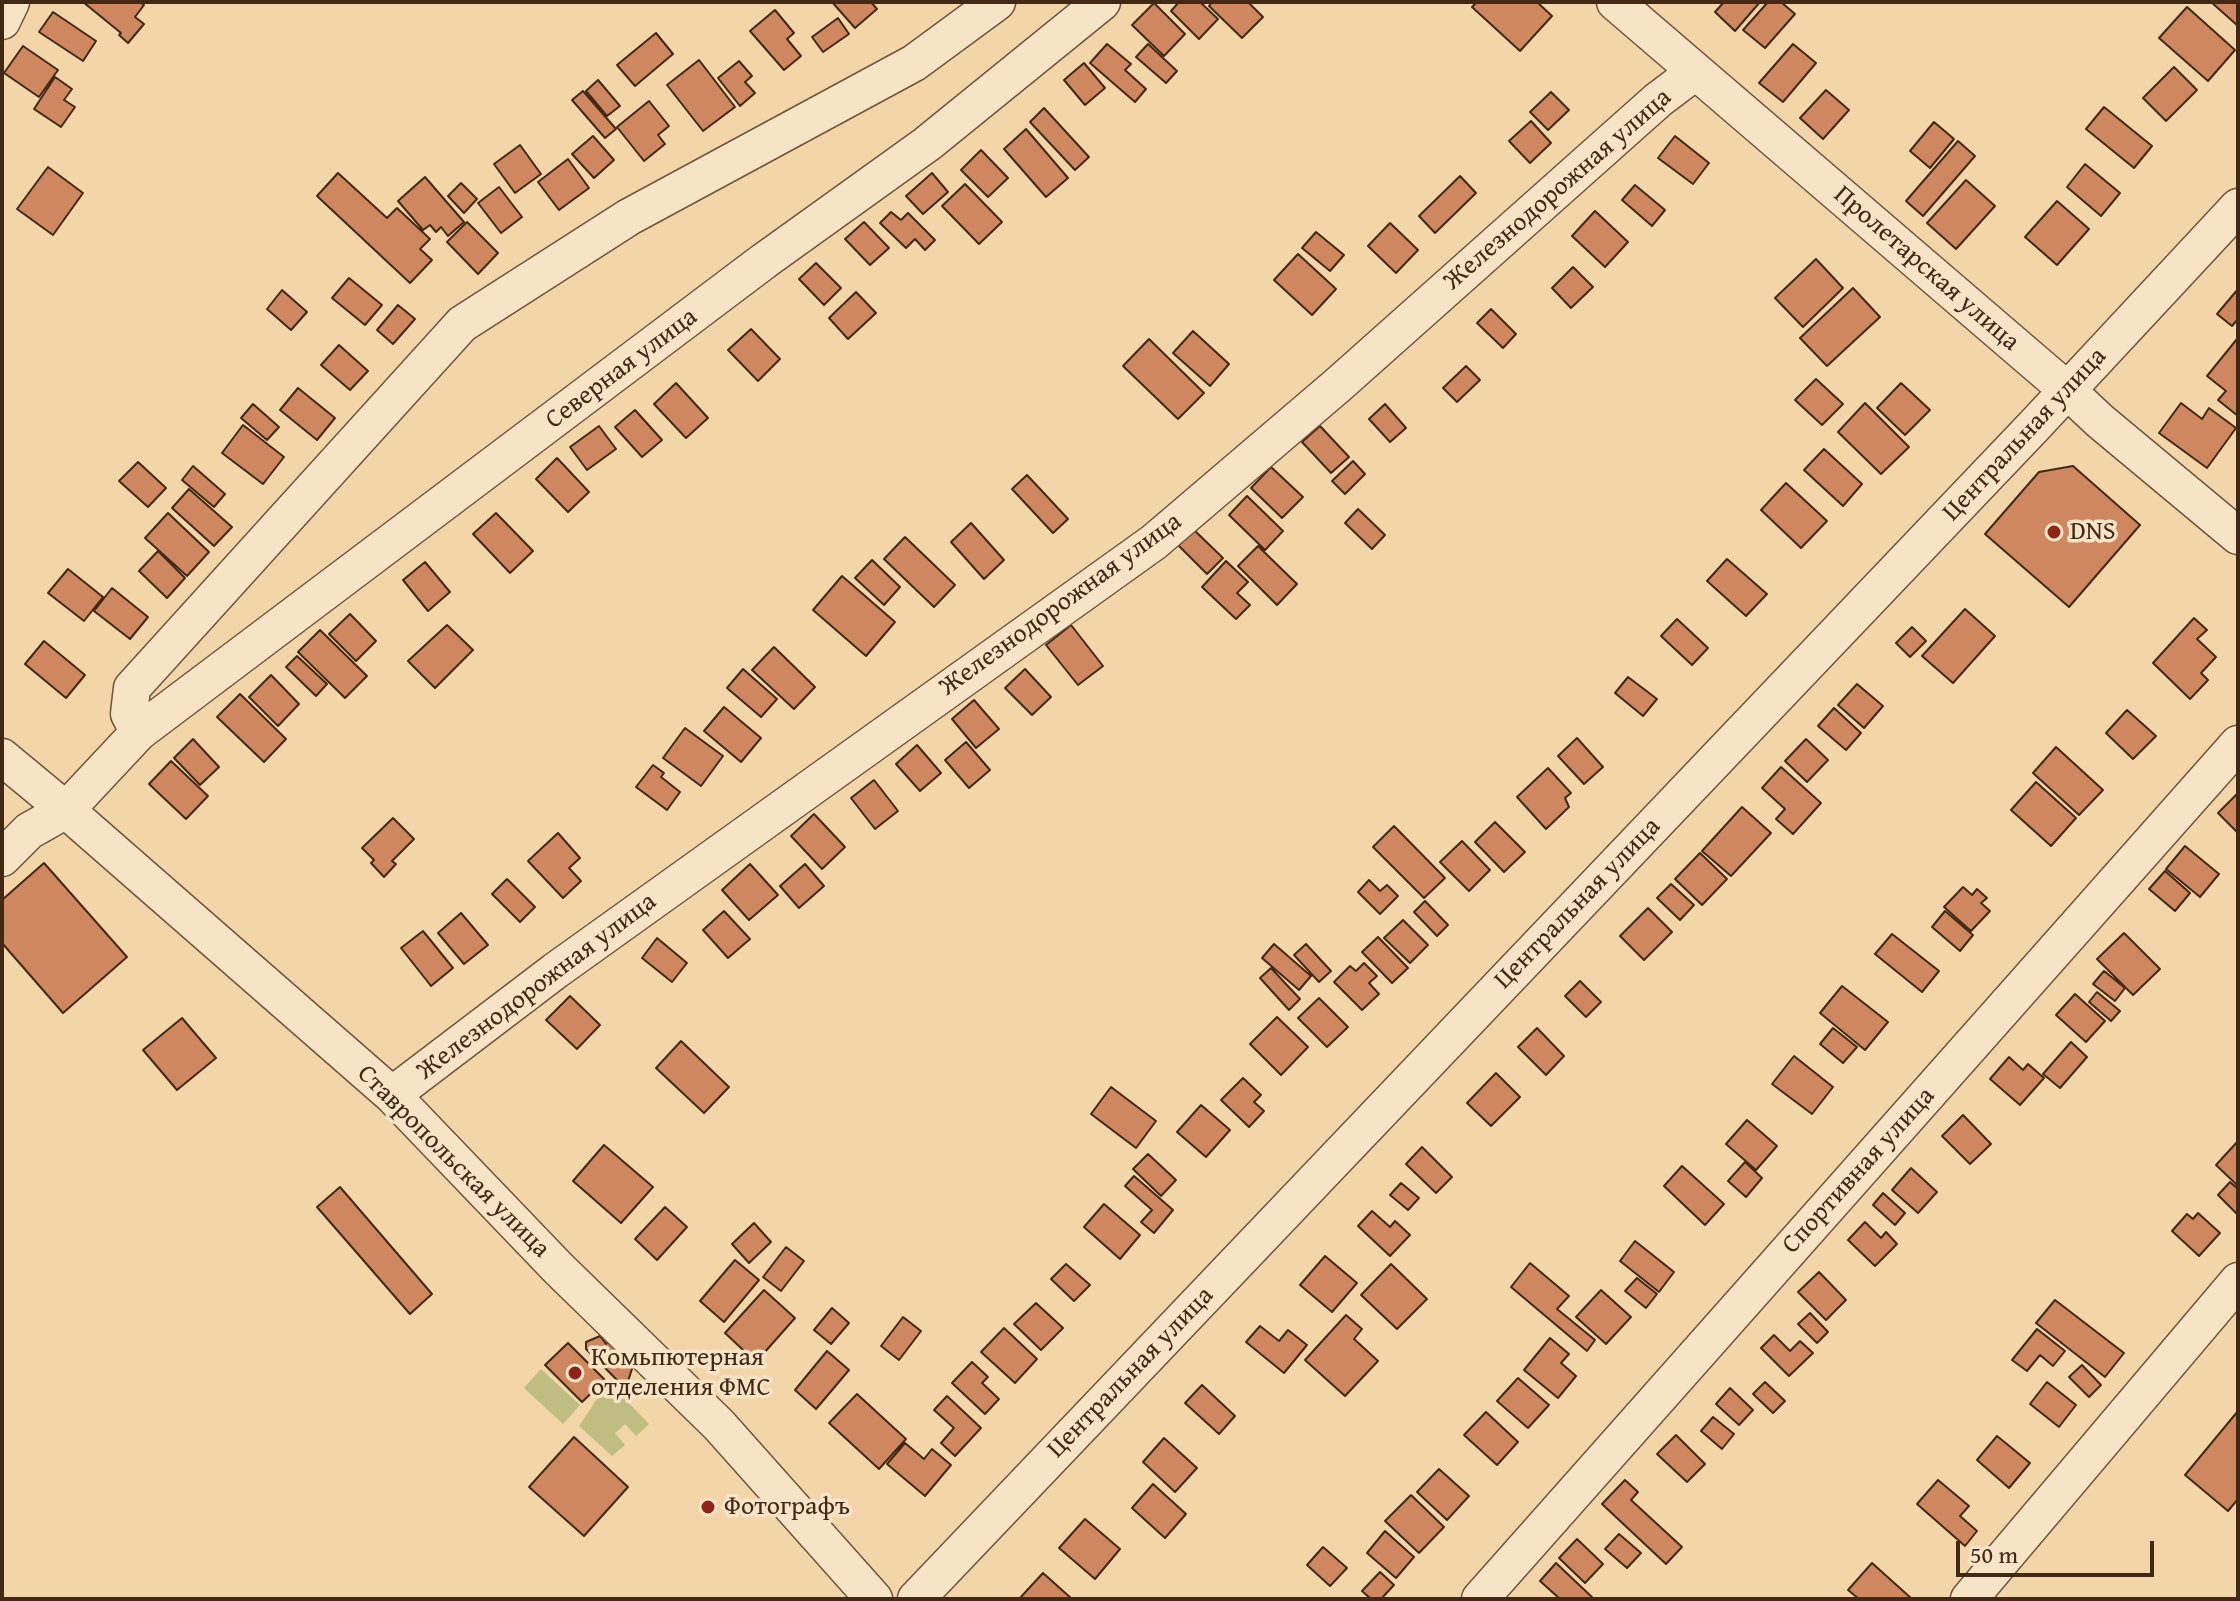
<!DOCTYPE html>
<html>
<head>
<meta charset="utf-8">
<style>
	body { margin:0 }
	#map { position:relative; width:2240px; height:1601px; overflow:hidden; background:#f2d6a9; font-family:"Gentium Book Plus",serif }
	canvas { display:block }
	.frame { position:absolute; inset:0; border:4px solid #422916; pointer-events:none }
	.scale { position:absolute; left:1956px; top:1541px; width:198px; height:36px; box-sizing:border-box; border:4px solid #422916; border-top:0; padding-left:10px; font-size:24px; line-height:28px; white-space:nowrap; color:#422916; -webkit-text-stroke:6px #f7e4c7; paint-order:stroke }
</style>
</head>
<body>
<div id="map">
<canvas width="2240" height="1601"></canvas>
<div class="frame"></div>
<div class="scale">50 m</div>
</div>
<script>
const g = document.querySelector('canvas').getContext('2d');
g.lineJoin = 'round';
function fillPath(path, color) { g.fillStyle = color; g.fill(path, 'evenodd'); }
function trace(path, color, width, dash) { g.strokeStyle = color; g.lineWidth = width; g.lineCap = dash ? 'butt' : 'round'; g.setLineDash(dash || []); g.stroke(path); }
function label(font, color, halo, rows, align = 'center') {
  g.font = font + ' "Gentium Book Plus",serif'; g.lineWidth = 7; g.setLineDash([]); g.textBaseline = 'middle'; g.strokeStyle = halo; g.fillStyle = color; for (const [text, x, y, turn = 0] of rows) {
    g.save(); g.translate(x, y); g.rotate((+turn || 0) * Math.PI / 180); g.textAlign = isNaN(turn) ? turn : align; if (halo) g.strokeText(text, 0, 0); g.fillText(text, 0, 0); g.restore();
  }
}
const green = new Path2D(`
	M541,1369L580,1405L563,1424L524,1388Z
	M612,1386L649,1424L636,1436L625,1424L615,1433L625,1445L612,1456L579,1426L597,1399Z`);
const building = new Path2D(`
	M83,2H140L144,5L135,17L144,24L128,43L119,35L121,33Z
	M832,2H871L877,9L855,28Z
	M1179,2H1200L1218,19L1199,39L1171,11Z
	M1212,2H1248L1263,17L1242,38L1209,6Z
	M1477,2H1537L1552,16L1520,51L1472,7Z
	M1724,2H1760L1735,31L1715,12Z
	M1768,2H1781L1795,14L1765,48L1743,30Z
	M2211,2H2238V26Z
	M1154,3L1185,34L1164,56L1132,25Z
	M2187,7L2235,50L2208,81L2159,38Z
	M775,10L794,33L787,39L801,56L784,70L750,31Z
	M53,12L96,41L83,61L39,32Z
	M838,18L849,34L823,52L812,37Z
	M656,33L673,54L635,86L617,65Z
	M1107,44L1131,64L1125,70L1146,89L1135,102L1090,63Z
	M1148,44L1177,71L1166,83L1136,57Z
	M1793,44L1816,63L1783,102L1759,83Z
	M23,46L58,70L39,97L4,73Z
	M699,60L735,107L703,131L667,85Z
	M739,61L752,76L745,82L755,93L740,106L718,78Z
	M1084,63L1105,88L1085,105L1064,80Z
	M2174,67L2197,90L2166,121L2143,98Z
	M55,77L72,89L64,100L75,107L61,127L34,109Z
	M598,80L620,106L607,116L586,91Z
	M1826,90L1849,110L1823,139L1800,118Z
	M583,91L616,129L605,138L572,100Z
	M1551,92L1569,110L1548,130L1530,112Z
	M649,101L669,126L658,135L665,144L644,161L617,127Z
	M2104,107L2152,146L2134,168L2086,129Z
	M1044,108L1089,157L1075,170L1030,122Z
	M1531,121L1551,143L1530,163L1509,141Z
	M1934,122L1954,139L1930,168L1910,151Z
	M1026,129L1068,178L1046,197L1004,149Z
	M593,136L614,160L594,178L572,154Z
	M1675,136L1709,163L1693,184L1658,158Z
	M1958,141L1975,156L1923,216L1906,201Z
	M520,145L541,174L515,193L494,164Z
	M981,150L1008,178L988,197L961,170Z
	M568,159L589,188L559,210L538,182Z
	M2085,164L2120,193L2101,216L2067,187Z
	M48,167L83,193L53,235L17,209Z
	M338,173L387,218L397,208L430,239L420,249L432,260L410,283L317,196Z
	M932,173L948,192L923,214L906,196Z
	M1460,176L1476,193L1435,233L1419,216Z
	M425,177L464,222L448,236L441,227L436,232L430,225L423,230L398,201Z
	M1966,180L1995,206L1956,249L1927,223Z
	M461,183L477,199L464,213L448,196Z
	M965,184L1002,222L979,244L942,206Z
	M1635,185L1665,210L1652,226L1622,200Z
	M499,187L522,217L501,233L478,203Z
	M2057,201L2089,229L2057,265L2025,237Z
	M1595,211L1628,242L1605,267L1572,236Z
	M891,212L901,220L908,213L935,240L925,250L915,239L906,248L880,223Z
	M467,222L498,253L478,274L447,242Z
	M864,222L889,248L870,265L845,239Z
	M1390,223L1418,250L1396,273L1368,246Z
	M1316,232L1344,255L1330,271L1302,248Z
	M1298,254L1336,289L1312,315L1274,280Z
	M1816,259L1843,288L1803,327L1775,298Z
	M816,263L841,288L824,305L799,279Z
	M1573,267L1593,287L1571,308L1552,288Z
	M349,278L382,305L365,325L332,298Z
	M1853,288L1880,317L1827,366L1800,338Z
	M2238,289V319L2232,326L2217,314Z
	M282,290L307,312L291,330L267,309Z
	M856,292L876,313L848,339L829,318Z
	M398,305L415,319L393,344L377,330Z
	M1491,309L1516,334L1503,348L1477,323Z
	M751,329L780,359L758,381L728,350Z
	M1193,331L1229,364L1210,386L1173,353Z
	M1149,339L1204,393L1178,419L1123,366Z
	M2237,339L2238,340V416L2218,400L2226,391L2207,376Z
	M339,345L368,371L350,390L321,365Z
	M1466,366L1480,380L1457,402L1443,388Z
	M1816,379L1843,404L1822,425L1795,400Z
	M676,383L708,418L686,438L654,404Z
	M1901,383L1930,410L1905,435L1877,408Z
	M298,388L335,418L317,440L280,410Z
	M1865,403L1909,447L1881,474L1838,432Z
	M2181,403L2202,419L2209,408L2236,428L2207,468L2159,433Z
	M253,404L279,427L267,440L241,418Z
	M1385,404L1406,428L1390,442L1369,419Z
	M635,410L662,440L642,457L615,427Z
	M243,425L284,457L263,484L222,453Z
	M599,426L616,449L587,470L570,447Z
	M1320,426L1349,457L1331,473L1302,442Z
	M1824,449L1862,484L1843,506L1804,470Z
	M557,458L589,492L568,512L536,479Z
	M1353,461L1365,474L1345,494L1332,481Z
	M138,462L166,488L148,507L119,481Z
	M193,466L225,494L214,507L182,480Z
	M2073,466L2140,525L2069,607L1985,534L2039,472Z
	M1271,467L1303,497L1282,518L1251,488Z
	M1027,475L1068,519L1053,533L1012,489Z
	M1786,483L1827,521L1801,548L1761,510Z
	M189,489L232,527L214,546L172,508Z
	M1247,496L1283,531L1265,550L1229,515Z
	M1358,509L1385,535L1372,549L1345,523Z
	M168,513L209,552L187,576L145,538Z
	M496,513L533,551L510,573L473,534Z
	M971,523L1004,560L984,579L951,542Z
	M1193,529L1223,558L1207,574L1177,544Z
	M905,537L955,585L934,607L884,559Z
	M1258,546L1297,584L1277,605L1238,566Z
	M158,551L185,578L167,598L139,571Z
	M1727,559L1767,594L1746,616L1707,581Z
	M872,560L900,587L884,605L855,578Z
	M1226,561L1248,582L1237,593L1250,605L1236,619L1202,587Z
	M425,562L450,592L428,611L403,580Z
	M68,569L103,597L84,621L48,593Z
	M842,576L895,622L866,656L813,610Z
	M112,588L148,617L130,639L94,611Z
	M1965,609L1995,636L1953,683L1922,656Z
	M350,614L376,641L356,661L329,634Z
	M2194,618L2207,630L2197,639L2216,657L2201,673L2208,680L2190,699L2153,663Z
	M1677,619L1708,648L1692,665L1661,636Z
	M447,625L473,650L435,688L408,661Z
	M1071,625L1103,666L1078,685L1046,645Z
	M1912,627L1926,641L1910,657L1896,643Z
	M320,630L367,676L345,698L298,652Z
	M44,641L85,675L66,698L25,664Z
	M774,647L815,687L794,709L752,670Z
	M297,656L327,684L316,696L286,667Z
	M743,669L777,699L761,717L727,688Z
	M1025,669L1051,697L1032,715L1005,688Z
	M271,675L299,704L278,726L249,697Z
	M1628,677L1657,699L1643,716L1615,693Z
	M1857,684L1883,706L1864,728L1838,705Z
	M240,694L286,739L264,762L217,717Z
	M974,700L999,729L976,748L952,719Z
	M724,707L761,738L741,762L704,731Z
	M1834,708L1861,733L1846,750L1818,726Z
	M2127,710L2156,736L2133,759L2106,733Z
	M685,728L723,756L701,786L663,758Z
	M1577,738L1603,767L1584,784L1558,756Z
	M193,739L219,767L200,785L174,758Z
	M1806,739L1828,760L1807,782L1785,761Z
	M966,742L990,770L969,788L945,760Z
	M917,745L941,773L920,791L896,764Z
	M2056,747L2103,790L2079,815L2033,773Z
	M171,761L208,796L186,819L149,784Z
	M653,765L664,773L661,777L680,792L667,810L636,787Z
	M1781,767L1821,803L1793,834L1776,819L1785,809L1762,788Z
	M1548,768L1571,793L1565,798L1569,807L1546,829L1517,797Z
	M874,780L898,811L875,829L851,798Z
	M2036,782L2076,818L2051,846L2011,810Z
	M2238,793V833L2218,813Z
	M1742,807L1771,833L1731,876L1702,851Z
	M814,814L845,847L822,869L791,836Z
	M393,818L414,839L392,861L396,864L384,877L371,863L374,860L362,848Z
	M1495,822L1525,852L1504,872L1475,842Z
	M1394,826L1445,878L1424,898L1373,847Z
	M558,833L580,858L569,868L581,881L563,898L528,861Z
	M1462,841L1490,870L1469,891L1440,862Z
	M2185,846L2219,874L2200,897L2166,869Z
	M1700,853L1727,879L1702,905L1675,879Z
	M44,863L127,957L63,1013L2,943V900Z
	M750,864L778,895L749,920L722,890Z
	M805,864L824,886L799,908L780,886Z
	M2165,871L2190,893L2175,911L2149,889Z
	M507,879L535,907L520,922L492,894Z
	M1369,880L1380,891L1387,885L1398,896L1380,914L1358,892Z
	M1671,884L1694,905L1680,920L1657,898Z
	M1963,887L1972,895L1977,889L1987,898L1981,903L1990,911L1971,931L1944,907Z
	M1425,901L1448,925L1437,936L1414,912Z
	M1648,908L1672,932L1644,960L1620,936Z
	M724,911L750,939L728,958L703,930Z
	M1945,911L1973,935L1960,951L1932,927Z
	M461,913L488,945L464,964L438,933Z
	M1403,920L1428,945L1410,963L1384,938Z
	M423,931L453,968L431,986L401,948Z
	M2124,933L2160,969L2133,995L2097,959Z
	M1892,934L1939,971L1922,992L1875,954Z
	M1378,937L1408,968L1392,983L1362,952Z
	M657,938L687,963L672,982L642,958Z
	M1274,944L1311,976L1299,990L1262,958Z
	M1306,944L1331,971L1319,982L1294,955Z
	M1364,963L1377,976L1369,983L1379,994L1362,1010L1334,982L1350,966L1356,971Z
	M1271,968L1300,999L1289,1010L1260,978Z
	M2104,971L2125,988L2115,1001L2093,984Z
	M1580,981L1601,1002L1586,1017L1565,996Z
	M1842,986L1888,1022L1865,1050L1820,1013Z
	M2097,992L2120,1011L2111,1021L2089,1002Z
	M2075,994L2105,1021L2086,1042L2056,1015Z
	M570,996L600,1025L577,1049L546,1020Z
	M1319,998L1348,1027L1327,1047L1298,1018Z
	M1277,1017L1308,1047L1281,1075L1250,1044Z
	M182,1018L216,1058L177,1090L143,1050Z
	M1537,1028L1564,1056L1546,1075L1518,1047Z
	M1833,1028L1857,1047L1843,1063L1820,1044Z
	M681,1041L729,1087L704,1113L656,1068Z
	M2071,1042L2087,1057L2060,1088L2043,1074Z
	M1794,1056L1833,1087L1812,1114L1772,1084Z
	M2009,1057L2023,1070L2028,1064L2044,1078L2020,1105L1990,1079Z
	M1496,1073L1520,1097L1491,1126L1467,1103Z
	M1243,1078L1261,1095L1254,1102L1264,1111L1249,1127L1221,1100Z
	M1111,1087L1156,1121L1136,1148L1091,1114Z
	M1201,1105L1230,1130L1206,1157L1177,1132Z
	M1963,1115L1991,1144L1970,1164L1942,1136Z
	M1747,1120L1777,1146L1756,1170L1726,1144Z
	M2238,1141V1186L2216,1165Z
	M604,1145L653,1187L621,1223L573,1181Z
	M1422,1147L1452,1177L1436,1193L1406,1164Z
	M1148,1154L1176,1180L1161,1196L1133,1169Z
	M1745,1162L1762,1178L1746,1197L1728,1181Z
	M1682,1166L1724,1204L1705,1225L1664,1186Z
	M1911,1168L1937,1192L1918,1213L1892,1190Z
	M1134,1176L1173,1210L1154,1233L1141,1222L1152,1210L1125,1186Z
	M2230,1182L2238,1189V1215L2218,1195Z
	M1401,1183L1419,1198L1408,1210L1390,1195Z
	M340,1187L432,1294L410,1314L317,1207Z
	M1883,1193L1905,1213L1895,1225L1873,1205Z
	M1104,1204L1140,1235L1120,1259L1084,1227Z
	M665,1207L687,1227L657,1260L635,1239Z
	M1372,1211L1390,1227L1395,1221L1410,1235L1390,1256L1358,1226Z
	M2198,1213L2220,1233L2199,1256L2172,1231L2187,1214L2193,1219Z
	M1865,1222L1881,1238L1886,1232L1897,1244L1875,1266L1848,1240Z
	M754,1223L771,1242L749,1263L732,1244Z
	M1635,1241L1674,1272L1659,1292L1620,1261Z
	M786,1247L804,1261L781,1291L763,1277Z
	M1325,1256L1357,1283L1332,1312L1300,1285Z
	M735,1260L759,1280L724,1322L700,1301Z
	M1530,1263L1569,1296L1557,1309L1595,1340L1587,1351L1511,1287Z
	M1066,1264L1090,1285L1074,1301L1051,1279Z
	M1391,1264L1427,1299L1397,1329L1361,1295Z
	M1819,1272L1846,1300L1826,1320L1798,1292Z
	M1637,1278L1657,1294L1646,1308L1625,1291Z
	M764,1290L795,1318L756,1362L725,1333Z
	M1601,1290L1631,1317L1606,1344L1576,1317Z
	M2055,1300L2124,1353L2105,1377L2036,1323Z
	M1036,1303L1063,1328L1041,1350L1014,1324Z
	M832,1308L849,1323L831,1344L814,1330Z
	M1810,1313L1828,1332L1817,1343L1798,1324Z
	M1346,1315L1362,1329L1354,1339L1378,1361L1345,1396L1305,1360Z
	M903,1317L921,1331L899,1360L881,1346Z
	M1260,1326L1279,1341L1288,1330L1307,1345L1284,1373L1246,1342Z
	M1004,1328L1037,1359L1015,1383L981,1352Z
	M2037,1329L2065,1351L2053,1366L2040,1355L2027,1371L2012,1360Z
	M1774,1335L1790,1351L1800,1341L1813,1353L1789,1376L1761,1348Z
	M600,1336L606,1344L610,1340L633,1366L628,1381L619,1382L586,1349V1342Z
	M1550,1338L1569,1354L1561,1363L1576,1376L1558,1398L1524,1370Z
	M568,1343L605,1380L582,1402L545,1365Z
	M827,1351L849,1370L816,1409L795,1390Z
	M972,1362L988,1377L982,1383L999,1399L985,1414L952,1383Z
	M2082,1365L2101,1385L2089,1397L2069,1377Z
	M1518,1378L1549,1405L1528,1428L1497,1401Z
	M1765,1382L1785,1401L1773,1413L1753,1394Z
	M2047,1382L2076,1405L2059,1427L2030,1404Z
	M1202,1385L1235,1416L1219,1434L1185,1403Z
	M1730,1388L1753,1410L1739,1425L1716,1404Z
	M857,1394L906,1439L879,1469L829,1423Z
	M947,1396L981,1428L955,1456L941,1443L954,1428L934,1410Z
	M2238,1411V1499L2228,1511L2185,1475Z
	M1486,1412L1518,1442L1497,1465L1464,1435Z
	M1713,1417L1734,1434L1722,1449L1701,1431Z
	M1676,1435L1705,1464L1687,1482L1657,1454Z
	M1997,1436L2030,1463L2009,1488L1977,1460Z
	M574,1437L628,1487L584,1536L529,1487Z
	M1164,1438L1197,1468L1175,1492L1143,1462Z
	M905,1443L924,1459L932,1449L951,1465L925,1496L887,1464Z
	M1439,1469L1469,1496L1447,1520L1417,1492Z
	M1625,1480L1638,1492L1631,1500L1682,1547L1666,1564L1602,1504Z
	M1938,1480L1969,1506L1960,1516L1977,1531L1965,1546L1917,1504Z
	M1153,1484L1186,1514L1165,1538L1132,1508Z
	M1411,1495L1444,1527L1419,1553L1385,1521Z
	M1085,1519L1120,1549L1095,1579L1059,1548Z
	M1385,1531L1414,1557L1396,1578L1367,1553Z
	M1619,1534L1641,1553L1627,1568L1605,1549Z
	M1577,1539L1603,1564L1585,1583L1559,1558Z
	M1323,1547L1347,1568L1330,1586L1307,1565Z
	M1556,1563L1594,1599H1560L1540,1581Z
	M1872,1563L1912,1599H1859L1848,1590Z
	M1380,1572L1394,1585L1381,1599H1371L1362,1591Z
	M1043,1573L1072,1599H1019Z`);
const minor = new Path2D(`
	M1615,2L2067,390L2100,421L2238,536
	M2,21L11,2
	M139,732L129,714L132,688L462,324L629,217L914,63L997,2
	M2,757L66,810L392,1095L558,1268L719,1425L874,1599
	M2,858L29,831L66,810L139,732L764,261L927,144L1102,2
	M392,1095L555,971L1154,542L1338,385L1658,100L1695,72
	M916,1599L2035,425L2238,207
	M1480,1599L2238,744
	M1969,1599L2238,1281`);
const markers = [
	[2054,532,8,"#8f2418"],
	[575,1373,8,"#8f2418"],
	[708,1507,8,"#8f2418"]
];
const streetNames = [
	["Железнодорожная улица",1558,190,-41],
	["Пролетарская улица",1926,269,41],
	["Северная улица",622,369,-37],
	["Центральная улица",2025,435,-47],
	["Железнодорожная улица",1061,605,-36],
	["Центральная улица",1578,904,-46],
	["Железнодорожная улица",537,987,-37],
	["Ставропольская улица",453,1162,45],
	["Спортивная улица",1859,1171,-48],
	["Центральная улица",1131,1373,-46]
];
const poiNames = [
	["DNS",2070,532],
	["Комьпютерная",591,1358],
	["отделения ФМС",591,1388],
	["Фотографъ",724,1507]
];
fillPath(green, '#bfbc84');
fillPath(building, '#cf875f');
trace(building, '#422916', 2);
trace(minor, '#6e543b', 39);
trace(minor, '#f7e4c7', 36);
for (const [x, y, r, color] of markers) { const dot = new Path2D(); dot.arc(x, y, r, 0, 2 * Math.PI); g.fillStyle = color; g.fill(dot); trace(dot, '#f7e4c7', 3); }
label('26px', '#422916', '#f7e4c7', streetNames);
label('26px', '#422916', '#f7e4c7', poiNames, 'left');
</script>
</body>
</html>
